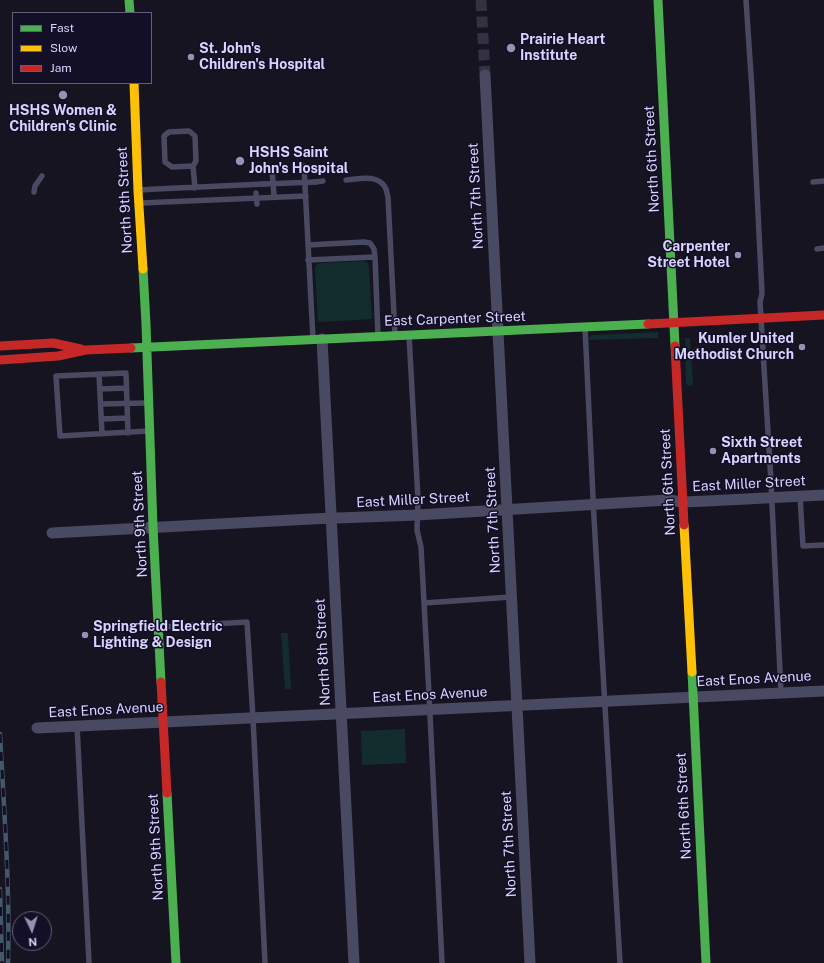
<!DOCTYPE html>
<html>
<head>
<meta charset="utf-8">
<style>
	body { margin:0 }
	#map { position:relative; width:824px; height:963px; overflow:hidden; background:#161421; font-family:"Public Sans",sans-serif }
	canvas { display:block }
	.legend { position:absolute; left:12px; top:12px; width:140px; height:72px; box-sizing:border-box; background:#130f26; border:1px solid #625e7d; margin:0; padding:5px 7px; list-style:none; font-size:12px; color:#d9d4ff }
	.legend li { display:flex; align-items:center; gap:8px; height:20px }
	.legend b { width:20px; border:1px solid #625e7d }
	.north { position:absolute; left:12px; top:911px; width:40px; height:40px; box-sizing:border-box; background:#130f26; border:1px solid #625e7d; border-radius:50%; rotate:176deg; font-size:11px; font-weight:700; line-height:16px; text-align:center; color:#d9d4ff }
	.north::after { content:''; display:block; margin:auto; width:14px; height:18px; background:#9591b1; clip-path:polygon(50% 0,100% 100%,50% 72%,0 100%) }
</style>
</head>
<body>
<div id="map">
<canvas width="824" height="963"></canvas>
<ul class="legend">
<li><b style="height:5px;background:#4caf50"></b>Fast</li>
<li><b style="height:5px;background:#ffc107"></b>Slow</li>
<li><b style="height:5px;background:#c62828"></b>Jam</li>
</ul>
<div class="north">N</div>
</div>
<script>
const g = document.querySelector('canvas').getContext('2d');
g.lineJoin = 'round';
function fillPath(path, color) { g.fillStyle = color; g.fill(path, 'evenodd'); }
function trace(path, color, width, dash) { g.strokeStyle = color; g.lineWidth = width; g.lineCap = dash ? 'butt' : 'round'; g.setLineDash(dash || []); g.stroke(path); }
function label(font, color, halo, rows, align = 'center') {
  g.font = font + ' "Public Sans",sans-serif'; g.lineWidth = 3; g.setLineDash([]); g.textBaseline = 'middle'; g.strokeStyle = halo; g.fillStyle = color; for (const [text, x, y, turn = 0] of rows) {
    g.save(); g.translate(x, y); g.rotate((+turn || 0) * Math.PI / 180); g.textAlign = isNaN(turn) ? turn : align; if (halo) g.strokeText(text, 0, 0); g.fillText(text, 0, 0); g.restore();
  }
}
const green = new Path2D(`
	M364,261L368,263L369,266L372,319L321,322L318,321L315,269L316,265L321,263Z
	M658,332V338L589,340V338L591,335Z
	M685,338H690L693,385L690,386L686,384Z
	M281,633H288L291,689H285Z
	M405,729L406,763L362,765L361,731Z`);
const streetTunnel = new Path2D(`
	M481,0L485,75`);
const lane = new Path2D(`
	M746,0L752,90L762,294L760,302L761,318L771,482L781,693
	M193,166L172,167L165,162L164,136L169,132L189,131L195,136L196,161L193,166L195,188
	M304,166L313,339
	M272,168L274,197
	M346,180C359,179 377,174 385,187C387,190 387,194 388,197L395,335
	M315,182L323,181
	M813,182L824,181
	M140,190L156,189L264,184
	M34,192L35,186L42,176
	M141,203L306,196
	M308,245L364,242L370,243L374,249L375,257L378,336
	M817,249L824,248
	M308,260L375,257
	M585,327L594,518L620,963
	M409,335L418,499L417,530L421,547L429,694L442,963
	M99,374L102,434
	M100,389L126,388
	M101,404L146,403
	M101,419L127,418
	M128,433L126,373L56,376L60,436L148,431
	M800,496L803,546L824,545
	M424,603L511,597
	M161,627L247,622L253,718L265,963
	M77,726L89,963`);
const street = new Path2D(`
	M485,75L530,963
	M322,339L354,963
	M52,533L311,519L417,515L668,500L683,502L707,501L824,495
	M37,728L824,691`);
const fast = new Path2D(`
	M129,0L130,13
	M658,0L675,346
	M143,269L146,324L153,527L161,682
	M131,348L648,324
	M692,672L706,963
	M167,793L176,963`);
const slow = new Path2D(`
	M134,83L138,191L143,269
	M684,525L692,672`);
const jam = new Path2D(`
	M648,324L824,315
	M0,346L53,343L81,349
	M675,346L684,525
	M0,360L58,356L86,350L131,348
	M161,682L167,793`);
const rail = new Path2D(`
	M0,734C4,810 10,887 8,963
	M0,889L2,963`);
const laneBridge = new Path2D(`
	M264,184L315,182
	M256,193L257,204`);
const markers = [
	[511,48,5,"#9591b1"],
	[191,57,4,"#9591b1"],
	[63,95,5,"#9591b1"],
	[240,161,5,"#9591b1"],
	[738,255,4,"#9591b1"],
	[802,347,4,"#9591b1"],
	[713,451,4,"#9591b1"],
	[85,635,4,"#9591b1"]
];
const poiNames = [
	["Prairie Heart",520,40],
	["Institute",520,56],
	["St. John's",199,49],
	["Children's Hospital",199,65],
	["HSHS Women &",63,111,"center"],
	["Children's Clinic",63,127,"center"],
	["HSHS Saint",249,153],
	["John's Hospital",249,169],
	["Carpenter",730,247,"right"],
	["Street Hotel",730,263,"right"],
	["Kumler United",794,339,"right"],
	["Methodist Church",794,355,"right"],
	["Sixth Street",721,443],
	["Apartments",721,459],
	["Springfield Electric",93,627],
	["Lighting & Design",93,643]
];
const streetNames = [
	["North 6th Street",652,159,-93],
	["North 7th Street",476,196,-93],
	["North 9th Street",125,200,-93],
	["East Carpenter Street",455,319,-2],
	["North 6th Street",668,482,-93],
	["East Miller Street",749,484,-3],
	["East Miller Street",413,500,-3],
	["North 7th Street",493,520,-93],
	["North 9th Street",140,524,-93],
	["North 8th Street",323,652,-93],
	["East Enos Avenue",754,679,-3],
	["East Enos Avenue",430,695,-3],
	["East Enos Avenue",106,710,-3],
	["North 6th Street",684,806,-93],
	["North 7th Street",509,844,-93],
	["North 9th Street",156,847,-93]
];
fillPath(green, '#132c2d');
trace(streetTunnel, '#333142', 11, [11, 5.5]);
trace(lane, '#4a4962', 5.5);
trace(street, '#4a4962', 11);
trace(fast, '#4caf50', 9);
trace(slow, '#ffc107', 9);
trace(jam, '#c62828', 9);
trace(rail, '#43596b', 4.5);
trace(rail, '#130f26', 3, [9]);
trace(laneBridge, '#4a4962', 5.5);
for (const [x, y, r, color] of markers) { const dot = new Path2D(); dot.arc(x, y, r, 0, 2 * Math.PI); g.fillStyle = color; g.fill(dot); trace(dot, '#130f26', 1.5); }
label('bold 14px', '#d9d4ff', '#130f26', poiNames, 'left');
label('14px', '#d9d4ff', '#130f26', streetNames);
</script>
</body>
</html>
